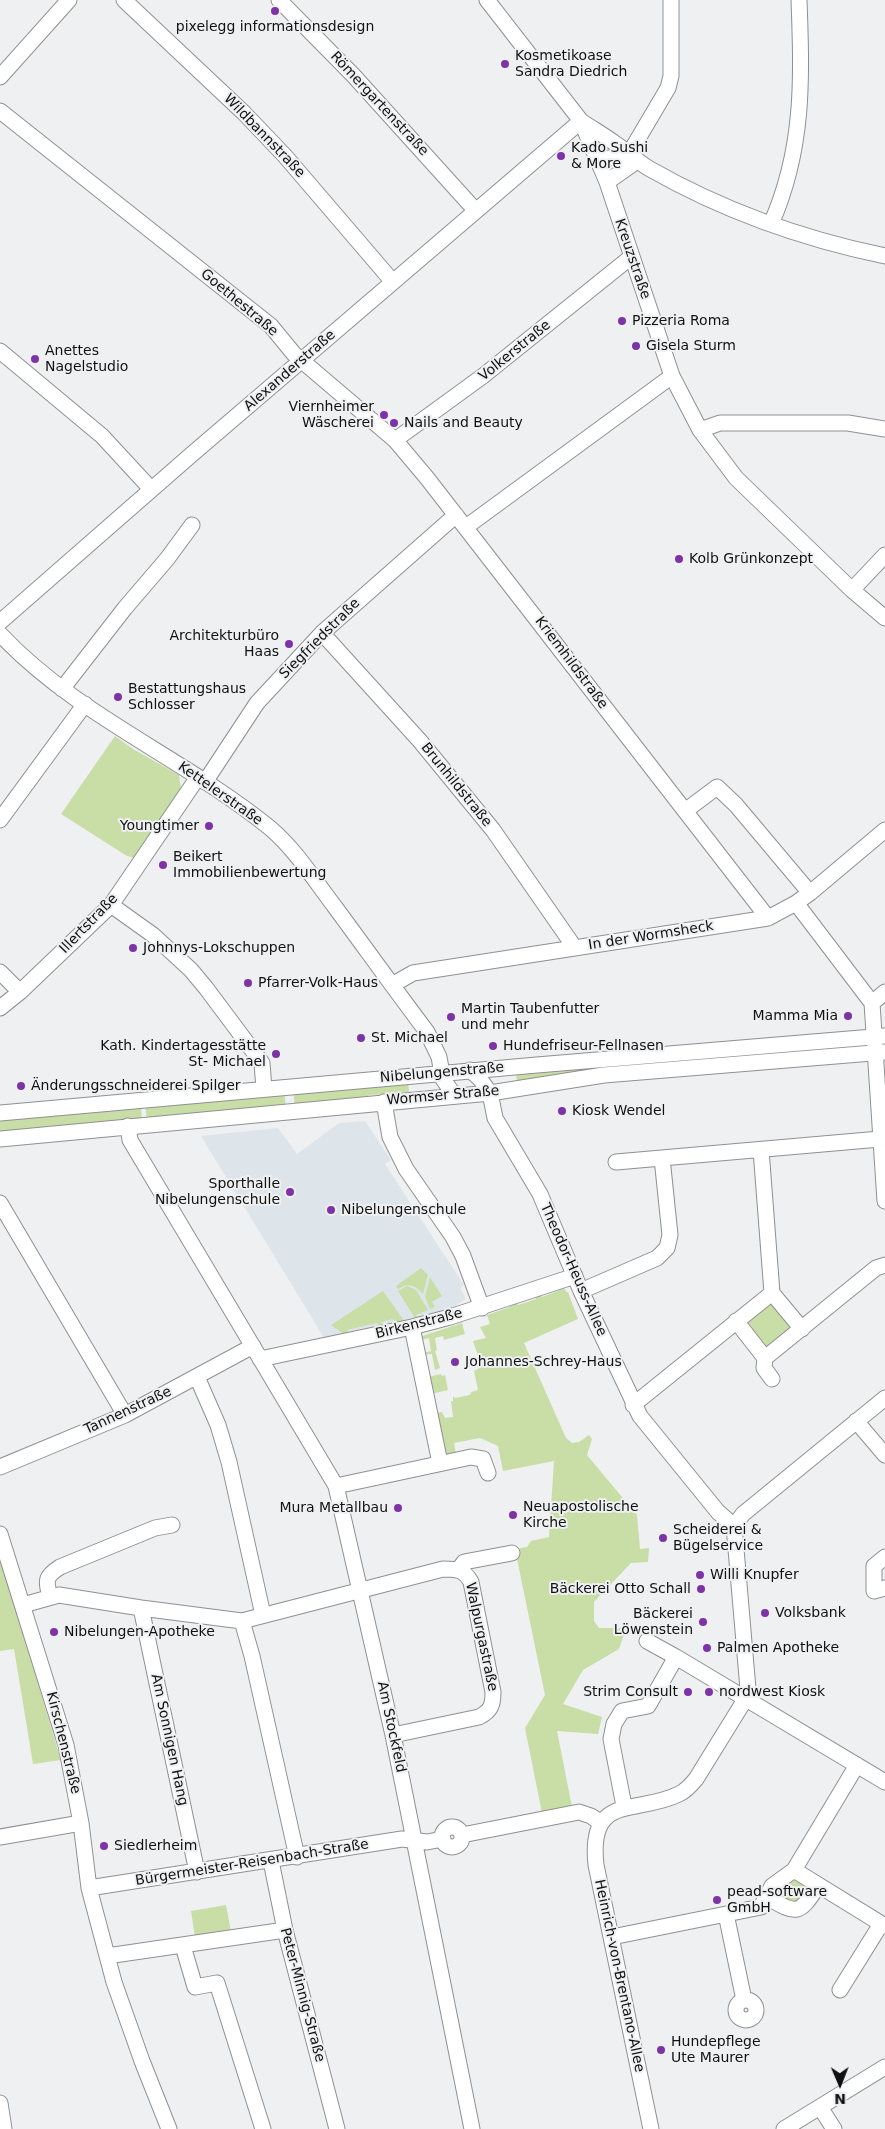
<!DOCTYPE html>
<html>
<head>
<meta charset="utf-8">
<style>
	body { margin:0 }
	#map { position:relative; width:885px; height:2129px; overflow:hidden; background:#eff0f1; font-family:"DejaVu Sans",sans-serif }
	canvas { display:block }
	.north { position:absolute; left:815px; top:2059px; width:50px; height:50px; -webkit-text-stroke:4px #eff0f1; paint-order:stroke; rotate:179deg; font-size:14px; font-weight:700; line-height:20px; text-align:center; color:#111 }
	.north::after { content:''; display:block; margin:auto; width:18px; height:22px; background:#111; clip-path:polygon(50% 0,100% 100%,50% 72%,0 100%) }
</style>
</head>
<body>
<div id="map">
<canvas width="885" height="2129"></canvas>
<div class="north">N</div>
</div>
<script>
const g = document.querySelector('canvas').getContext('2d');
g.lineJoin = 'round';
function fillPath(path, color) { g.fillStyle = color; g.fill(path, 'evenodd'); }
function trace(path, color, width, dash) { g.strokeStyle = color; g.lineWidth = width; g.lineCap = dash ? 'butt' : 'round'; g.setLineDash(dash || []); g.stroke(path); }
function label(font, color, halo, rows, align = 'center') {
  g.font = font + ' "DejaVu Sans",sans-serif'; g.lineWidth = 4; g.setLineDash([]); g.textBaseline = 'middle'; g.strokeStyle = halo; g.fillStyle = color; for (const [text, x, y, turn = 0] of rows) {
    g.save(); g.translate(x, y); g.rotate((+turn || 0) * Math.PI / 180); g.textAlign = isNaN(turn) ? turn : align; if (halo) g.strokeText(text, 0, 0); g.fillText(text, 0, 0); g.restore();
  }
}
const built = new Path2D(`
	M365,1121L391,1160L385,1164L464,1285L460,1288L466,1299L456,1305L458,1310L326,1341L201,1136L278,1128L297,1154L339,1123Z`);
const green = new Path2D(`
	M115,736L133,749L179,775L181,790L139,859L127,856L61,814Z
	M690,1055L691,1064L517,1086L516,1070Z
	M408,1080L409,1092L370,1095L344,1104L295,1108L293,1089Z
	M284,1090L286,1109L147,1122L145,1103Z
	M141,1103L142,1123L0,1135V1115Z
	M421,1268L428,1275L423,1294C415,1285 408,1282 398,1289L396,1286Z
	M430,1277L442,1296L432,1302L435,1307L430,1309L425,1297Z
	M407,1286L416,1290L428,1310L416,1315L420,1322L418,1323L398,1291Z
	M559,1287L565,1289L566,1292H568L578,1319L524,1343L566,1438L572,1443L579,1442L589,1435L592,1439L587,1455L637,1515L640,1549L649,1548L648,1562L631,1563L594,1602V1621L599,1628H626L619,1649L583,1670L563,1704L602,1717L598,1734L557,1731L572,1807L542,1813L525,1728L545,1695L515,1549L527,1547L531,1541L549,1537L554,1461L503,1471L498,1446L480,1438L454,1443L456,1454L446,1456L435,1413L442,1412L445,1418L453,1417L451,1401H453V1396L455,1398L470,1395L471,1392L478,1390L474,1371L482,1367L480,1355H478L473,1341L486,1338L480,1327L490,1324L487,1315L510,1307L509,1303L516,1301L518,1305L536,1299L535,1295L540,1293L542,1297L560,1290Z
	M383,1291L407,1325L398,1327L393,1319L381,1322L385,1329L381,1330L377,1323L347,1330L351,1337H348L331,1325Z
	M770,1303L792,1329L766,1352L743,1323Z
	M462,1323L465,1334L444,1340L443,1336L435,1338L437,1350L435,1351L440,1368L435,1370L432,1354L422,1355L423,1353L431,1351L429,1338L420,1340L419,1337Z
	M441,1374L442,1376L445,1375L448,1390L431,1394L428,1377Z
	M0,1557L61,1760L33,1764L14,1649L0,1651Z
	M795,1877L811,1887L800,1904L773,1897L777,1889Z
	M226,1905L231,1931L195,1937L191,1911Z`);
const minor = new Path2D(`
	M124,0L244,113L285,156L393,282
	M279,0L353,75L476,211
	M487,0L581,121L607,182L672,376L700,430L736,478L852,590L885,618
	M0,77L69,0
	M0,111L271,326L294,354L395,440L427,478L768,918
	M581,121C593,129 605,136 616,144C628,152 638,162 650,169C722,210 803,239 885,256
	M629,154L668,88L671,76V0
	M599,162L609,158L629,154
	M607,182L637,161
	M771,224C804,149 802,81 799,0
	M0,351L102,436L151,489
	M700,430L720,423H848L885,429
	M395,440L483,376L631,257
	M466,527L672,376
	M852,590L885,555
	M0,622L191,455L581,121
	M322,633L420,741L493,830L575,948
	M0,634C77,716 184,758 270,828C296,850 315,881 335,907C366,949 396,991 427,1032L439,1057L443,1079L454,1095
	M62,689L125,608L167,559L192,525
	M205,782L257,703L322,633L456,515
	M685,811L717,787L736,805L810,893
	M0,820L85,704
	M796,903L872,1003L885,1201
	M111,905L153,935L191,970L206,988L262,1063L264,1089
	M0,972L20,992
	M392,985L413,973L768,918L796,903L810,893L885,830
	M872,1003L885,992
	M0,1008L20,992L111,905L198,777
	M470,1070L480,1079L490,1093L495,1118L540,1194L581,1291L640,1416L718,1512L734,1526L748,1689L746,1698L696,1779C691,1785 686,1791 679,1794C637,1815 588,1792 596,1865L651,2129
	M384,1102L390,1137L406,1169L453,1237L463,1256L482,1308
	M0,1113L537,1065L885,1036
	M128,1126L130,1140L336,1486L393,1735L472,2129
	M0,1139L490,1093L604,1075L885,1052
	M761,1150L772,1293L802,1329
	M616,1162L880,1139
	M0,1203L125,1415
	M581,1291L657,1258L667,1248L670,1235L662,1158
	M736,1321L765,1358
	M412,1327L440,1463
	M765,1358L876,1268L885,1265
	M765,1358L764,1368L772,1379
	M260,1359L412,1327L450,1317L575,1276
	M197,1377L218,1425L229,1462L263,1615
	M633,1405L772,1293
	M856,1421L885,1455
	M0,1467L125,1415L253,1346
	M336,1486L471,1457L483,1459L488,1473
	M734,1526L743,1514L885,1398
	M0,1534L66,1745L81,1823L89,1888L114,1982L142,2061L169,2129
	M885,1557L874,1566V1591L885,1588
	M459,1569L464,1562L512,1553
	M50,1596C45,1580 46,1576 60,1567L155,1528L172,1525
	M23,1605L59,1595L141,1608L242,1621L443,1569C456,1569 464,1569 471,1582L493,1692C493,1705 491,1711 479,1717L393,1735
	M141,1608L197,1872
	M242,1621L252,1656L297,1857
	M647,1641L676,1657
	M624,1806L611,1739L614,1724L622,1711L648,1706L676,1657L885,1782
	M442 1837a10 10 0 1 1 20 0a10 10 0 1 1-20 0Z
	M462,1835L579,1812L591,1816L601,1823
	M0,1837L81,1823
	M271,1861L285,1930L337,2129
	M794,1870L885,1926
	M89,1888L402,1839L427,1842L443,1839
	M767,1897C797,1915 799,1915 818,1886
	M726,1914L744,2000
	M612,1937L761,1907L772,1886L794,1870L857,1765
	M183,1946L195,1987L217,1983L263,2129
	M107,1956L285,1930
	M840,1990L881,1924
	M736 2010a10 10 0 1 1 20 0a10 10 0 1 1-20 0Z
	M0,2103L4,2129
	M820,2107L834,2129
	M784,2129L885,2067`);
const markers = [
	[275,11,5,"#7d33a5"],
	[505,64,5,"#7d33a5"],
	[561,156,5,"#7d33a5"],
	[622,321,5,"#7d33a5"],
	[636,346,5,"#7d33a5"],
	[35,359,5,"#7d33a5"],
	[384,415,5,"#7d33a5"],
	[394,423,5,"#7d33a5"],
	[679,559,5,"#7d33a5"],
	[289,644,5,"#7d33a5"],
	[118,697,5,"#7d33a5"],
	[209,826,5,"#7d33a5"],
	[163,865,5,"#7d33a5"],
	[133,948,5,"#7d33a5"],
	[248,983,5,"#7d33a5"],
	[848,1016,5,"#7d33a5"],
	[451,1017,5,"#7d33a5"],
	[361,1038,5,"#7d33a5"],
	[493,1046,5,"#7d33a5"],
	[276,1054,5,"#7d33a5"],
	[21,1086,5,"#7d33a5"],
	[562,1111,5,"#7d33a5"],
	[290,1192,5,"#7d33a5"],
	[331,1210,5,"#7d33a5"],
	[455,1362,5,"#7d33a5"],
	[398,1508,5,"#7d33a5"],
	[513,1515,5,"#7d33a5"],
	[663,1538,5,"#7d33a5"],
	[700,1575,5,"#7d33a5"],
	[701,1589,5,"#7d33a5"],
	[765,1613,5,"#7d33a5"],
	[703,1622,5,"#7d33a5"],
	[54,1632,5,"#7d33a5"],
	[707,1648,5,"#7d33a5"],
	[688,1692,5,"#7d33a5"],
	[709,1692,5,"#7d33a5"],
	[104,1846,5,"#7d33a5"],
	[717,1900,5,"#7d33a5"],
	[661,2050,5,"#7d33a5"]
];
const poiNames = [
	["pixelegg informationsdesign",275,27,"center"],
	["Kosmetikoase",515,56],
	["Sandra Diedrich",515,72],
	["Kado Sushi",571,148],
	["& More",571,164],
	["Pizzeria Roma",632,321],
	["Gisela Sturm",646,346],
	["Anettes",45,351],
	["Nagelstudio",45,367],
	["Viernheimer",374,407,"right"],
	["Wäscherei",374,423,"right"],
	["Nails and Beauty",404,423],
	["Kolb Grünkonzept",689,559],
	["Architekturbüro",279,636,"right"],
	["Haas",279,652,"right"],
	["Bestattungshaus",128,689],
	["Schlosser",128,705],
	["Youngtimer",199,826,"right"],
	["Beikert",173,857],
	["Immobilienbewertung",173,873],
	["Johnnys-Lokschuppen",143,948],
	["Pfarrer-Volk-Haus",258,983],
	["Martin Taubenfutter",461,1009],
	["und mehr",461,1025],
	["Mamma Mia",838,1016,"right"],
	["St. Michael",371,1038],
	["Kath. Kindertagesstätte",266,1046,"right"],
	["St- Michael",266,1062,"right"],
	["Hundefriseur-Fellnasen",503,1046],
	["Änderungsschneiderei Spilger",31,1086],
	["Kiosk Wendel",572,1111],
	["Sporthalle",280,1184,"right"],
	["Nibelungenschule",280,1200,"right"],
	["Nibelungenschule",341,1210],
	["Johannes-Schrey-Haus",465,1362],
	["Neuapostolische",523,1507],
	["Kirche",523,1523],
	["Mura Metallbau",388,1508,"right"],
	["Scheiderei &",673,1530],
	["Bügelservice",673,1546],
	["Willi Knupfer",710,1575],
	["Bäckerei Otto Schall",691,1589,"right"],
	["Volksbank",775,1613],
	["Bäckerei",693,1614,"right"],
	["Löwenstein",693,1630,"right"],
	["Nibelungen-Apotheke",64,1632],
	["Palmen Apotheke",717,1648],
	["Strim Consult",678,1692,"right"],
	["nordwest Kiosk",719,1692],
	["Siedlerheim",114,1846],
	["pead-software",727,1892],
	["GmbH",727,1908],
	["Hundepflege",671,2042],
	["Ute Maurer",671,2058]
];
const streetNames = [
	["Römergartenstraße",379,104,47],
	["Wildbannstraße",264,136,46],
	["Kreuzstraße",632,259,71],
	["Goethestraße",239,303,40],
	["Volkerstraße",515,351,-39],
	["Alexanderstraße",290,371,-41],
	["Siegfriedstraße",320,639,-45],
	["Kriemhildstraße",571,663,53],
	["Brunhildstraße",456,785,51],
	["Kettelerstraße",220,794,35],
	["Illertstraße",89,924,-46],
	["In der Wormsheck",651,936,-9],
	["Nibelungenstraße",442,1073,-5],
	["Wormser Straße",443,1096,-5],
	["Theodor-Heuss-Allee",573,1270,66],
	["Birkenstraße",419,1324,-14],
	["Tannenstraße",128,1411,-25],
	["Walpurgastraße",481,1637,78],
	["Am Stockfeld",391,1727,78],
	["Am Sonnigen Hang",169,1740,78],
	["Kirschenstraße",63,1743,76],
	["Bürgermeister-Reisenbach-Straße",252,1863,-9],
	["Heinrich-von-Brentano-Allee",619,1976,78],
	["Peter-Minnig-Straße",302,1995,75]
];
fillPath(built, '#dde5eb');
fillPath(green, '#c8dea6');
trace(minor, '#8f9091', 17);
trace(minor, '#fff', 15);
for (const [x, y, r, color] of markers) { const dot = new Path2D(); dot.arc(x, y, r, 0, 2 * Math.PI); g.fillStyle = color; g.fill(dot); trace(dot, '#eff0f1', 2); }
label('14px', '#111', '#eff0f1', poiNames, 'left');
label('14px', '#111', '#eff0f1', streetNames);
</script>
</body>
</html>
